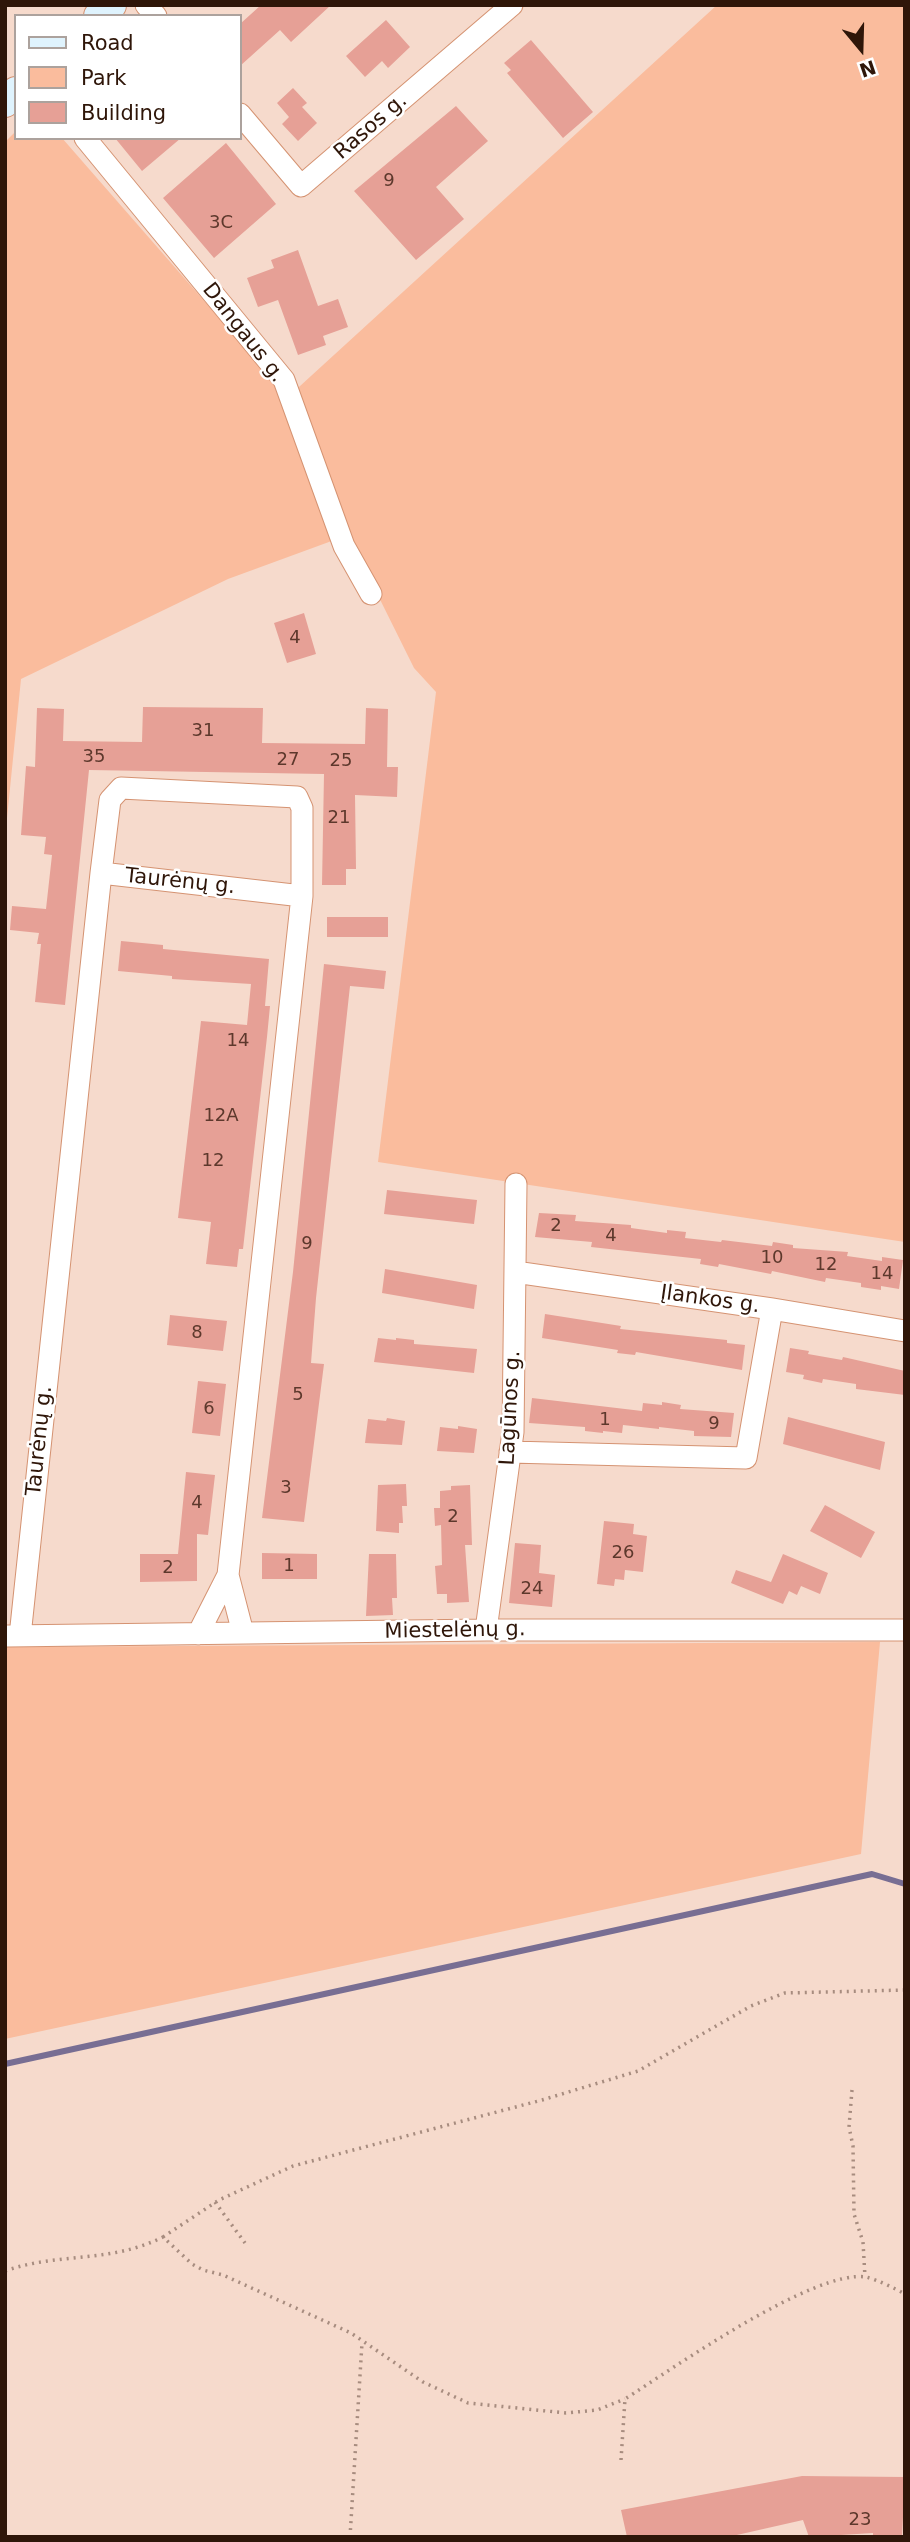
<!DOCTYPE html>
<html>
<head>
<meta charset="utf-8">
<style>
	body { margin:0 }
	#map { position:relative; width:910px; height:2542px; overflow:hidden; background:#f6dacc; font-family:"DejaVu Sans",sans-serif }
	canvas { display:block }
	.frame { position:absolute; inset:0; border:7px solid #2f1609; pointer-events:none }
	.legend { position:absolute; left:14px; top:14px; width:228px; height:126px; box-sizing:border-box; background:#fff; border:2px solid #aca29d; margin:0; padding:9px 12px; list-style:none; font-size:21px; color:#2f1609 }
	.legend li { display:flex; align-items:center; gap:14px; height:35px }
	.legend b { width:35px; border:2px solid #aca29d }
	.north { position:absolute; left:826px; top:14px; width:70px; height:70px; -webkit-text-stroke:5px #fff; paint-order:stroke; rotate:161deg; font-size:19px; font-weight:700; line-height:28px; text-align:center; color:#2f1609 }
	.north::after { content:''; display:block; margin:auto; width:24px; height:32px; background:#2f1609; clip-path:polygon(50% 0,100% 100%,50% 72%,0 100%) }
</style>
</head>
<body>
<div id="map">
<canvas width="910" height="2542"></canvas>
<div class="frame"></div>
<ul class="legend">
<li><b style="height:9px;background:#dff3fd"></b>Road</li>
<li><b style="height:19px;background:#fabc9d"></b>Park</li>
<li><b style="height:19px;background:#e6a096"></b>Building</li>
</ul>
<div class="north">N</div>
</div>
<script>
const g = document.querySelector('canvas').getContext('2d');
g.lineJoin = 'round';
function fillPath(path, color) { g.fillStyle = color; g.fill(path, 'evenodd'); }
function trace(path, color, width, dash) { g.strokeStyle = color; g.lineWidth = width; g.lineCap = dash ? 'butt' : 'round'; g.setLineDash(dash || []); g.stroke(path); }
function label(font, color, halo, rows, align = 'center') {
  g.font = font + ' "DejaVu Sans",sans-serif'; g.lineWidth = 5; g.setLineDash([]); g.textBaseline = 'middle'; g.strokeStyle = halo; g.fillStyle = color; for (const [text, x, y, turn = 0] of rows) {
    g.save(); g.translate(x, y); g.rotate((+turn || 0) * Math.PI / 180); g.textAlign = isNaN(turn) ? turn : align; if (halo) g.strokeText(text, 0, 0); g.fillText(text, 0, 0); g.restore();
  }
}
const green = new Path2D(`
	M717,5H905V1242L378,1162L436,692L414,668L348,535L228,579L21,679L5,838V142L16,131V138H62L288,397Z
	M880,1642L861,1854L5,2039V1647Z`);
const stream = new Path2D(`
	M5,2064L872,1874L905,1884`);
const building = new Path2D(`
	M261,5H331L291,42L280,30L240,66V24Z
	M386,20L410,47L388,68L382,61L365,77L346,56Z
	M531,40L593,112L563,138L507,73L511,70L504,63Z
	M293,88L307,103L302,107L317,123L298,141L282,124L289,117L277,103Z
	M456,106L488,141L436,187L464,219L416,260L354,191Z
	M115,138H181L142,171Z
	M226,143L276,204L214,258L163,198Z
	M298,250L318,306L338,299L348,327L323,336L326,345L298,355L278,300L258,307L247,278L274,268L271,260Z
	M304,613L316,654L287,663L274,623Z
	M143,707L263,708L262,743L365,744L366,708L388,709L387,767H398L397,797L355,795L356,869H346V885H322L324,774L89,770L65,1005L35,1002L41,944H37L39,933L10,930L12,906L46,909L52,855L44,854L46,837L21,835L26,766L35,767L37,708L64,709L63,741L142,742Z
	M327,917H388V937H327Z
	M121,941L163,945V949L269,959L265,1006H270L267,1037L243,1249H239L237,1267L206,1264L211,1222L178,1218L201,1021L247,1025L251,984L172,979V976L118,971Z
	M324,964L386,971L384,989L350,986L316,1298L311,1363L324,1364L304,1522L262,1518L293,1272Z
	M387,1190L477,1200L474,1224L384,1214Z
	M539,1213L576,1215L575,1221L631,1225V1228L667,1233V1230L686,1232L685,1238L721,1242L722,1240L772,1246L773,1242L793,1245V1248L848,1252L847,1256L882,1261V1257L903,1260L899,1289L881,1286V1290L861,1287V1283L826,1278L825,1282L772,1271L771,1274L719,1264L718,1267L700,1264L701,1259L591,1247L592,1242L535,1237Z
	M385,1269L477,1285L474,1309L382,1293Z
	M545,1314L621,1326L620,1329L727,1340V1343L745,1345L742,1370L636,1352L635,1355L617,1353L618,1350L542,1338Z
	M170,1315L227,1321L223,1351L167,1345Z
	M378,1338L396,1340V1338L414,1340V1344L477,1349L474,1373L374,1362Z
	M790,1348L809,1351L808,1354L842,1360L843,1357L905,1371V1395L856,1389V1384L823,1379L822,1383L803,1379L804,1375L786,1372Z
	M198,1381L226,1384L220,1436L192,1433Z
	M532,1398L642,1411L643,1403L662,1405V1402L681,1405L680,1409L734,1413L731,1437L694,1436V1431L659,1427V1429L623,1425L622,1433L603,1431V1433L585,1431V1427L529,1423Z
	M788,1417L885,1442L880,1470L783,1444Z
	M387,1418L405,1421L402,1445L365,1443L368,1419L386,1421Z
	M458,1426L477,1429L474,1453L437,1451L440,1427L458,1429Z
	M186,1472L215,1475L208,1535L197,1534V1581L140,1582V1554H178Z
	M406,1484L407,1506H402L403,1523H399V1533L376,1531L378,1485Z
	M470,1485L472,1545H465L469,1602L447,1603V1594H437L435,1566L442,1565L441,1525L435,1526L434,1508H440V1491L451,1490V1486Z
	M825,1505L875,1532L861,1558L810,1531Z
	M604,1521L634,1524L633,1534L647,1536L643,1572L625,1570L624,1580L615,1579L614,1586L597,1584Z
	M515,1543L541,1545L539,1573L555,1575L552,1607L509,1603Z
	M262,1553L317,1554V1579H262Z
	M369,1554H396L397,1598H392L393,1615L366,1616Z
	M783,1554L828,1573L820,1594L801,1586L797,1595L789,1591L783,1604L731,1583L736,1570L771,1582Z
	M802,2476L905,2477L902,2537H873V2533L809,2537L803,2520L728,2537H627L621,2510Z`);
const path = new Path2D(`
	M852,2090L849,2127L853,2146L854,2214L863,2242L865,2277
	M215,2202L245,2243
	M163,2237L219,2200L293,2166L542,2100L638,2071L751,2006L785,1993L905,1990
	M5,2271C58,2252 109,2264 163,2237L192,2264L203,2270L223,2275L351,2333L423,2382L468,2403L566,2413L597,2410L625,2399
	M621,2460L625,2399C672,2369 814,2269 866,2277C878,2280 894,2288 905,2294
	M350,2537L362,2343`);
const street = new Path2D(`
	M146,5L156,16
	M240,114L301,186L512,5
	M85,138L284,380L344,546L371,594
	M101,873L110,800L121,788L297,797L302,808V896
	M515,1272L772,1309L905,1331
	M510,1452L746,1458L772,1309
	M486,1630L513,1432L516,1184
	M198,1634L228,1575L243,1633
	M7,1636L486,1630H905
	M20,1636L101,873L302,896L228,1575`);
const secondary = new Path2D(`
	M99,16L111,5
	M5,102L16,92`);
const numberNames = [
	["9",389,181],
	["3C",221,223],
	["4",295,638],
	["31",203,731],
	["35",94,757],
	["27",288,760],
	["25",341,761],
	["21",339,818],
	["14",238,1041],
	["12A",221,1116],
	["12",213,1161],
	["2",556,1226],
	["4",611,1236],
	["9",307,1244],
	["10",772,1258],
	["12",826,1265],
	["14",882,1274],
	["8",197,1333],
	["5",298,1395],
	["6",209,1409],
	["1",605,1420],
	["9",714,1424],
	["3",286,1488],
	["4",197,1503],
	["2",453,1517],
	["26",623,1553],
	["1",289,1566],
	["2",168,1568],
	["24",532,1589],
	["23",860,2520]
];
const streetNames = [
	["Rasos g.",371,127,-41],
	["Dangaus g.",243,333,52],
	["Taurėnų g.",180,882,6],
	["Įlankos g.",710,1300,8],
	["Lagūnos g.",511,1408,-87],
	["Taurėnų g.",40,1441,-84],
	["Miestelėnų g.",455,1631,-1]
];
fillPath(green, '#fabc9d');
trace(stream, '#786e93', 6);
fillPath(building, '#e6a096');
trace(street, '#d59372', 23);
trace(secondary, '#d59372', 32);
trace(path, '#a78c7f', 3.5, [2, 5]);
trace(street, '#fff', 21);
trace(secondary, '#dff3fd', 30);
label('18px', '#5d382c', null, numberNames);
label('21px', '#2f1609', '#fff', streetNames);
</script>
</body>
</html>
